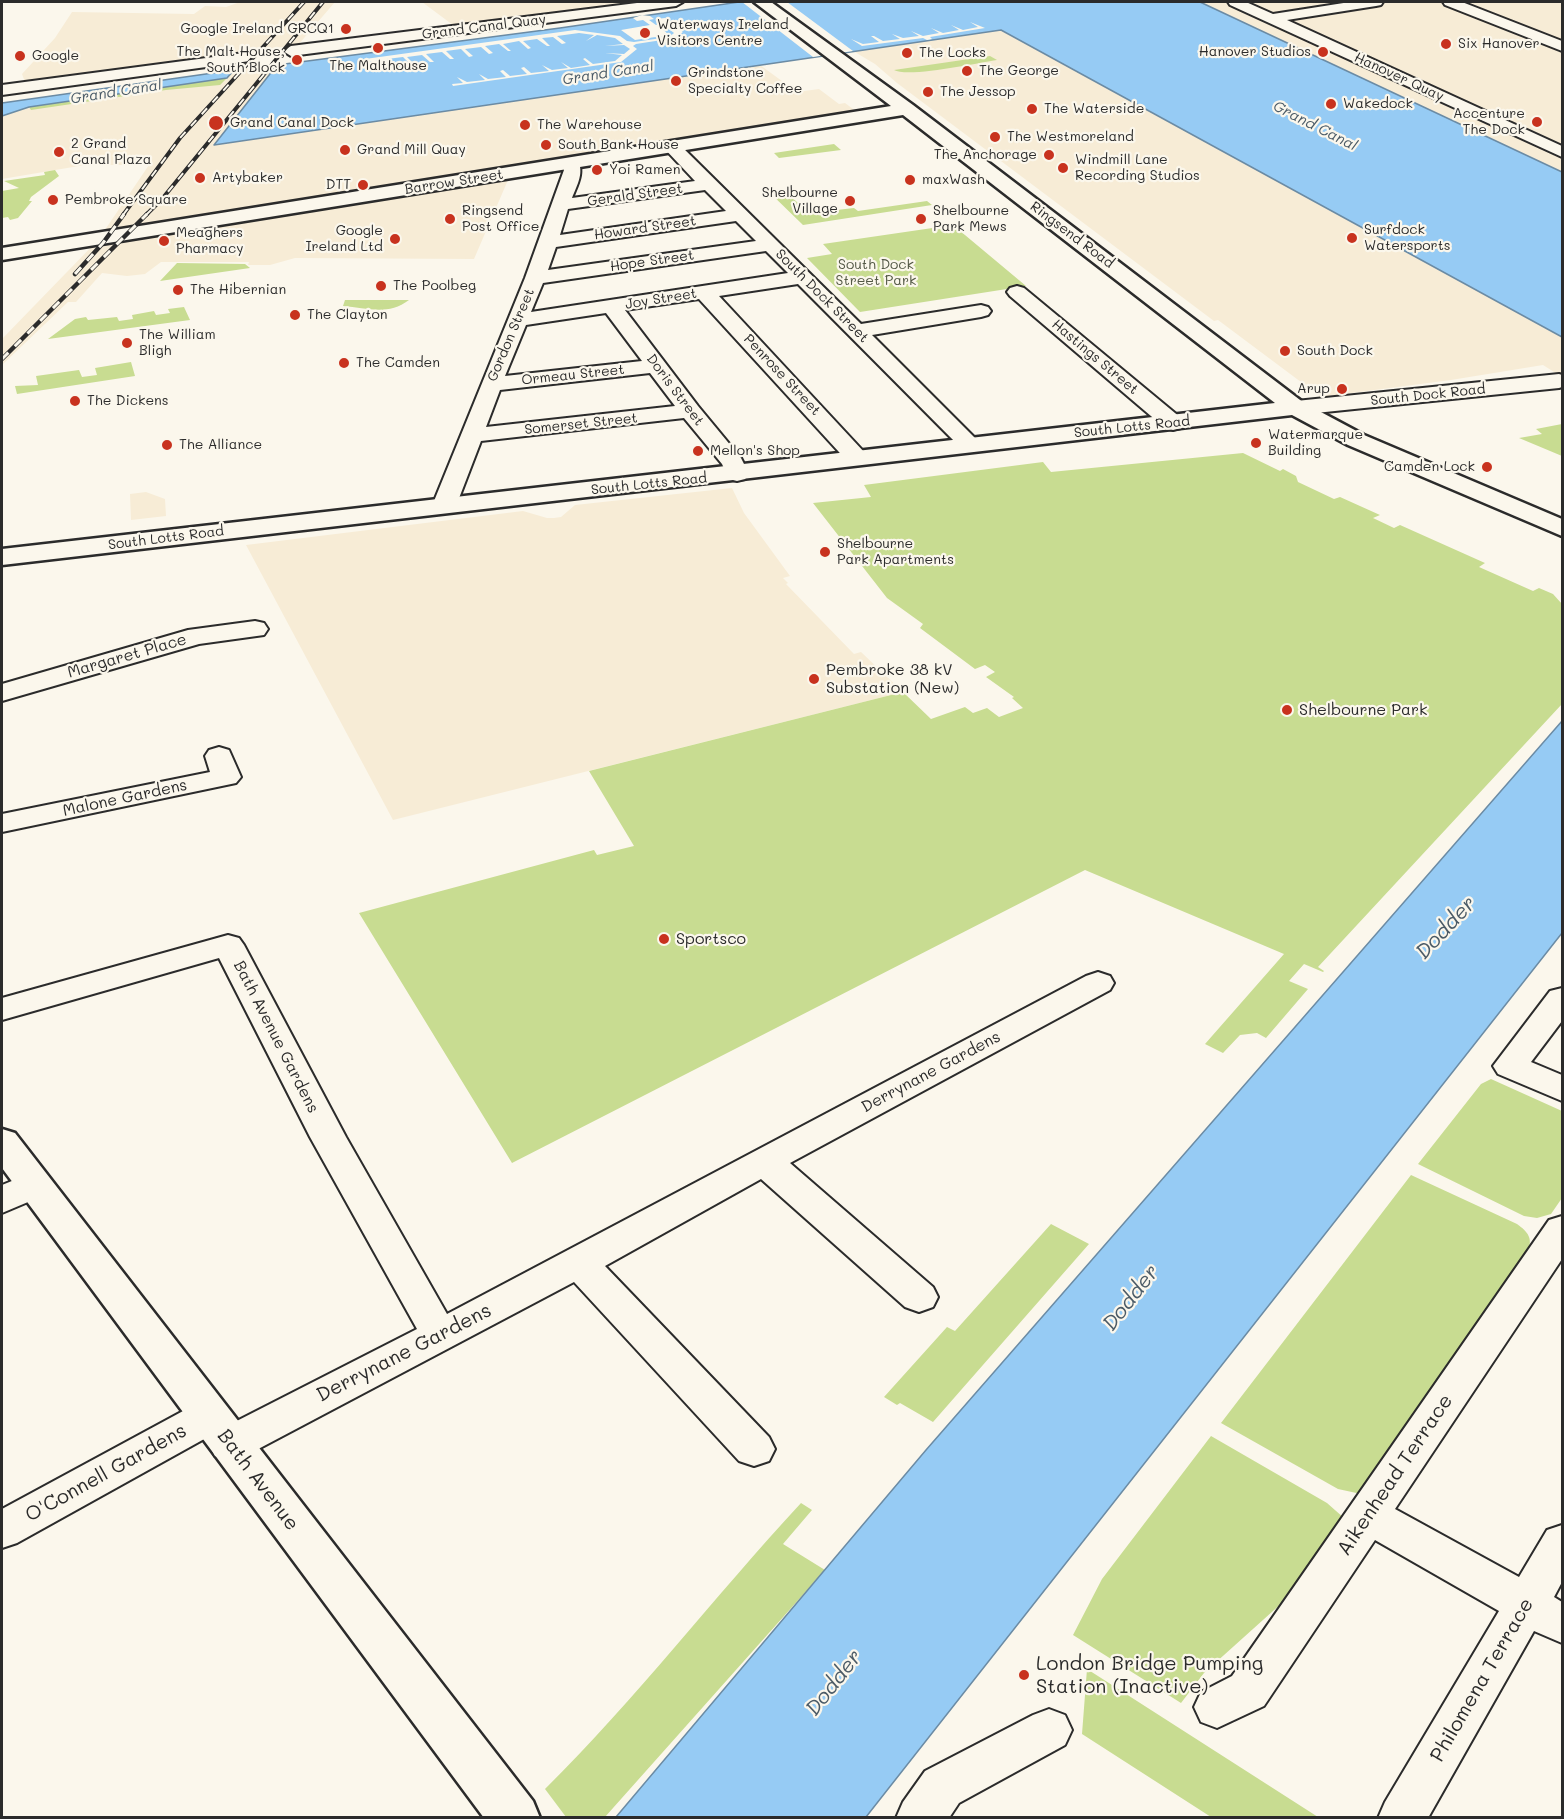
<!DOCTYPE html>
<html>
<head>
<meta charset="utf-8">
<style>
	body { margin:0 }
	#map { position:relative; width:1564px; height:1819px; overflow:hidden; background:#fbf7ec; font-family:Mali,sans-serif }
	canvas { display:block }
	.frame { position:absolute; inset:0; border:3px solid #2b2b2b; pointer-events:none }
</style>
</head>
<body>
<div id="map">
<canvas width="1564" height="1819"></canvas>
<div class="frame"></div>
</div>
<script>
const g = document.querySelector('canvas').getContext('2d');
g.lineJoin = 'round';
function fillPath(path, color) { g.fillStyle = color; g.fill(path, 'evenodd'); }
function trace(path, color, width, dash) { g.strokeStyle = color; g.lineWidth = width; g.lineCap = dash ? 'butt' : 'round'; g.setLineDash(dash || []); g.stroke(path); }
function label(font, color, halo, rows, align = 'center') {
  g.font = font + ' Mali,sans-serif'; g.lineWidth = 4.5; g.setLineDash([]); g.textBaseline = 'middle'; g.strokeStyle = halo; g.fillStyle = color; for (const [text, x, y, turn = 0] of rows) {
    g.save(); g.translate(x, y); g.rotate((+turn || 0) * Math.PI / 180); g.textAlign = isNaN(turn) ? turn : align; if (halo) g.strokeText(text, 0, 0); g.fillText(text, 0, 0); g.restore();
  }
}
const built = new Path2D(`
	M240,2H335L298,45L25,82L22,74L55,38L72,12L194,14L205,6L226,7Z
	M422,2H652L457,28Z
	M787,2H1562V377L1543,365L1451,380L1321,397L1218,320L1214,321L897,83L875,64L848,48Z
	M277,65L215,145L760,65L797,92L819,89L839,104L845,103L857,112L511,165V173L474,259L295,258L270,265H248L249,262H161L145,274L127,276L102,273L76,302H68L2,365V339L98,240L149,165H85L2,179V116L29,107L227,78L234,70ZM188,218L160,235L134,239L142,228Z
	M732,488L744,513L790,576L783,578L788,583L786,584L854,654L861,652L903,692L393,820L246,545L523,511L547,518H554L561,517L575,505Z
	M146,492L165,499L166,516L131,520L130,494Z`);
const green = new Path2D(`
	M990,56L997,60C977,63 908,78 894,70Z
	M227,78L220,85L166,90L31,110L29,107Z
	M834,144L841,150L779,158L774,153Z
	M55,170L59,176L31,197L29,201H32L18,218L10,220L8,217L2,218V191L19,188L4,181L45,175L44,172Z
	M782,189L805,209L813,208L819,212L854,208L858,211L927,201L932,205L803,225L768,191Z
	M953,225L1026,286L860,312L807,258L832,254L823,244Z
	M177,263L245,264L250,268L160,281Z
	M345,300H409C388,316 367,308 343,306Z
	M184,307L190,320L48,339L75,319L86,317L88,320L117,317L119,321L133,319L132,315L154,311L156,315L170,313L168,309Z
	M131,362L135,376L17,394L15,386L38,385L36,376L79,370L82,377L97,375L95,368Z
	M1562,424V456L1519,438L1542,434L1536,429Z
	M1243,453L1280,471L1283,469L1296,476L1298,482L1334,499L1340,497L1380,515L1373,518L1394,528L1400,525L1485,563L1479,567L1533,591L1539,588L1553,594L1562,604V704L1318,967L1324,971L1323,972L1304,964L1289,981L1308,989L1266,1038L1257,1033L1240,1035L1223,1053L1205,1044L1284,954L1085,870L512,1163L359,913L594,850L597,855L634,846L589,771L903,692L931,719L965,707L973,713L987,708L999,717L1023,708L1012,698L1014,697L986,677L995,672L985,665L975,669L920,628L923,624L887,598L813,503L871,497L864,485L1043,462L1051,472Z
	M1491,1079L1562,1111V1198L1551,1214L1537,1218L1524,1216L1418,1164L1481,1084Z
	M1411,1175L1517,1224C1528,1232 1533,1238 1528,1251L1361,1494L1338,1489L1221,1423Z
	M1051,1224L1089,1244L933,1422L900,1403L897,1405L884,1397L947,1327L955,1331Z
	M1211,1436L1327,1503L1344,1518L1293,1593L1204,1673L1181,1703L1073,1635L1102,1579Z
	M801,1503L812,1510L783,1544L825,1570L605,1817H566L545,1789C636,1699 714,1597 801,1503Z
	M1087,1669L1318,1817H1211L1082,1734Z`);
const water = new Path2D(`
	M739,2H1200L1562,172V337L1001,30L214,145L277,65L560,28Z
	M234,70L227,78L29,107L2,116V103Z
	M1562,721V933L866,1817H616L926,1450Z`);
const pier = new Path2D(`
	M742,2H787L853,51L813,57Z
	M642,15L650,16L654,19L649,20L656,25L662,24L656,19L665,18L683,32L675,38L636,44L633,46L637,49L621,62L453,86L452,84L463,83L457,77L467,82L485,80L479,74L488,79L506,77L500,71L503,70L510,76L527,74L521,68L524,67L531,73L549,71L542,65L552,70L568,68L561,62L571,68L590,65L583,59L585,58L593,64L615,61L622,55L605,53L624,54L630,49L624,45L605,46L623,44L615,38L597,35L586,41L594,35L579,33L557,36L566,43L562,44L553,37L542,38L550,46H547L537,39L523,41L531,48L528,49L519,41L503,44L511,51H508L499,44L485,46L493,53L489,54L481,47L465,49L473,56L469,57L461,49L446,51L454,59H450L442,52L426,54L434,62H430L422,55L407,57L414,64L411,65L403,57L387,59L394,67L390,68L382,60L368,62L365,59L575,30L620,36L627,41L634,42L669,37L674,33L664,25L659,26L669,35L635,40L621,30L650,25L643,20L637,21L633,18Z
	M970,22L985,28L930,37L932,39L927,40L923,38L862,46L851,39L863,44L879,42L871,36H874L883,41L900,39L892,34L903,38L919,36L911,31L923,36L939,33L931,28L943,33L959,30L951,25L963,30L978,27Z`);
const street = new Path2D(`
	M645,2H683L676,6L291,56L283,51L291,46Z
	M1228,2H1246L1273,14L1350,2H1383L1381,5L1376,6L1287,20L1562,146V157L1230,5Z
	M1443,2H1462L1562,41V51L1445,5Z
	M244,53L250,55L252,58L250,61L2,95V85Z
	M672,142L678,143L861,324L981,305L988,307L991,311L988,315L981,317L872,335L982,445L979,450L971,452L963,450L798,284L719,296L865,453L869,458L865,463L857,465L849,463L699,299L625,310L698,406L741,458L749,474L745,479L737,481L729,479L722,464L684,418L481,441L456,506L453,511L444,513L435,511L432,506L525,278L564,170L562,163L565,159H577C585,172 577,185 572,198L695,181L663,147L666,143ZM705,190L726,211L560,235L568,209ZM736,221L756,241L548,270L556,247ZM766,251L788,273L531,312L543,283ZM606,313L642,361L505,376L526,325ZM650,373L675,406L486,427L500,390Z
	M1017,286L1024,288L1181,418L1184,423L1181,428L1173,430L1165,428L1010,296L1007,292L1010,288Z
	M1559,374L1562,375V387L1559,388L1296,415L1288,413L1285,408L1288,403L1296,401Z
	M255,621L264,623L268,629L264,635L199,644L2,701V684L188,630Z
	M219,747L229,750L241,777L236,783L2,832V814L210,772L205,756L209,750Z
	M228,935L239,938L244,945L346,1137L447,1314L1086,976L1098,972L1110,976L1114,983L1110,990L790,1163L933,1287L938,1297L933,1307L919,1312L905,1307L761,1179L605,1266L769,1437L775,1449L769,1461L754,1466L739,1461L574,1282L245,1456L230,1461L215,1456L209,1444L215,1433L17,1543L2,1548V1509L196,1404L210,1400L224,1404L230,1416L223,1428L417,1329L310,1137L219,958L2,1020V998Z
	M1562,988V1021L1531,1062L1562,1075V1101L1498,1074L1493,1066L1550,991Z
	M34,1172L47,1176L52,1185L47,1194L2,1213V1185Z
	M1562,1216V1259L1395,1509L1519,1577L1547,1530L1562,1525V1582L1554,1597L1562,1602V1643L1534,1631L1428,1818H1378L1385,1802L1499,1611L1375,1540L1264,1706L1217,1728L1201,1722L1194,1707L1201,1692L1232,1676L1549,1220Z
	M1049,1709L1065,1715L1072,1730L1065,1745L959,1803L949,1818H896L903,1802L925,1771L1033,1715Z`);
const secondary = new Path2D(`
	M754,2H771L913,105L1304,403L1364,435L1562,519V536L1348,445L1292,415L2,565V549L1275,403L903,115L2,260V248L891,106Z
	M2,1129L15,1133L533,1801L540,1818H484L2,1168Z`);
const railFar1 = new Path2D(`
	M123,215L180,138L304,2
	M146,215L162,199L323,2`);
const rail = new Path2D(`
	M75,274L103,243L124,214
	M2,359L147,214`);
const markers = [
	[346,29,6,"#c8321e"],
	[645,33,6,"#c8321e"],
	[1446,44,6,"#c8321e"],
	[378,48,6,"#c8321e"],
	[1323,52,6,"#c8321e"],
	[907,53,6,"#c8321e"],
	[20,56,6,"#c8321e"],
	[297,60,6,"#c8321e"],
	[967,71,6,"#c8321e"],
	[676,81,6,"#c8321e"],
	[928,92,6,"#c8321e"],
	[1331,104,6,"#c8321e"],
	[1032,109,6,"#c8321e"],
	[1537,122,6,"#c8321e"],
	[216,123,8,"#c8321e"],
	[525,125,6,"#c8321e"],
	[995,137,6,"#c8321e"],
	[546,145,6,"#c8321e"],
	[345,150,6,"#c8321e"],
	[59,152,6,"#c8321e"],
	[1049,155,6,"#c8321e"],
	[1063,168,6,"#c8321e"],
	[597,170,6,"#c8321e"],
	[200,178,6,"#c8321e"],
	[910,180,6,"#c8321e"],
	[363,185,6,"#c8321e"],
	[53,200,6,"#c8321e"],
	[850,201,6,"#c8321e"],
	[450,219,6,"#c8321e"],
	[921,219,6,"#c8321e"],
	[1352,238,6,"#c8321e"],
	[395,239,6,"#c8321e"],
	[164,241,6,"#c8321e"],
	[381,286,6,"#c8321e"],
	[178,290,6,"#c8321e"],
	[295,315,6,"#c8321e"],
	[127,343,6,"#c8321e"],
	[1285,351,6,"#c8321e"],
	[344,363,6,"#c8321e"],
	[1342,389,6,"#c8321e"],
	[75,401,6,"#c8321e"],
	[1256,443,6,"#c8321e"],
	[167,445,6,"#c8321e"],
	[698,451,6,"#c8321e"],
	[1487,467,6,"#c8321e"],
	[825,552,6,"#c8321e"],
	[814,679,6,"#c8321e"],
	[1287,710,6,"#c8321e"],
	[664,939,6,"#c8321e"],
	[1024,1675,6,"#c8321e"]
];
const farPoinames = [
	["Waterways Ireland",657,25],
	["Visitors Centre",657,41],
	["Google Ireland GRCQ1",334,29,"right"],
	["Six Hanover",1458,44],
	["The Malt House,",285,52,"right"],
	["South Block",285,68,"right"],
	["Hanover Studios",1311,52,"right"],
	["The Locks",919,53],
	["Google",32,56],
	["The Malthouse",378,66,"center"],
	["The George",979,71],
	["Grindstone",688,73],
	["Specialty Coffee",688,89],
	["The Jessop",940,92],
	["Wakedock",1343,104],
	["The Waterside",1044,109],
	["Accenture",1525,114,"right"],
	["The Dock",1525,130,"right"],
	["Grand Canal Dock",230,123],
	["The Warehouse",537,125],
	["The Westmoreland",1007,137],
	["2 Grand",71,144],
	["Canal Plaza",71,160],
	["South Bank House",558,145],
	["Grand Mill Quay",357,150],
	["The Anchorage",1037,155,"right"],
	["Windmill Lane",1075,160],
	["Recording Studios",1075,176],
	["Yoi Ramen",609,170],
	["Artybaker",212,178],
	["maxWash",922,180],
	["DTT",351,185,"right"],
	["Shelbourne",838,193,"right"],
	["Village",838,209,"right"],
	["Pembroke Square",65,200],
	["Ringsend",462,211],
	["Post Office",462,227],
	["Shelbourne",933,211],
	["Park Mews",933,227],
	["Surfdock",1364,230],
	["Watersports",1364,246],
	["Google",383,231,"right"],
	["Ireland Ltd",383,247,"right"],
	["Meaghers",176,233],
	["Pharmacy",176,249],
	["The Poolbeg",393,286],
	["The Hibernian",190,290],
	["The Clayton",307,315],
	["The William",139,335],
	["Bligh",139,351],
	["South Dock",1297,351],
	["The Camden",356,363],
	["Arup",1330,389,"right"],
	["The Dickens",87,401],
	["Watermarque",1268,435],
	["Building",1268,451],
	["The Alliance",179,445],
	["Mellon's Shop",710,451],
	["Camden Lock",1475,467,"right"],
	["Shelbourne",837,544],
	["Park Apartments",837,560]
];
const farStreetnames = [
	["Grand Canal Quay",484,27,-7],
	["Hanover Quay",1399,77,25],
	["Barrow Street",454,182,-9],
	["Gerald Street",635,195,-8],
	["Howard Street",645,228,-8],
	["Ringsend Road",1072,235,37],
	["Hope Street",652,261,-8],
	["South Dock Street",822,296,45],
	["Joy Street",661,299,-9],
	["Gordon Street",511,335,-67],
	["Hastings Street",1095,357,40],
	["Ormeau Street",573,375,-6],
	["Penrose Street",782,375,47],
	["Doris Street",675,390,53],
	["South Dock Road",1428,395,-6],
	["Somerset Street",581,424,-6],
	["South Lotts Road",1132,427,-6],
	["South Lotts Road",649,484,-6],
	["South Lotts Road",166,538,-7]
];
const farParknames = [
	["South Dock",876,265],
	["Street Park",876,281]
];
const farWaternames = [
	["Grand Canal",608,73,-9],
	["Grand Canal",116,92,-9],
	["Grand Canal",1315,126,27]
];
const streetNames = [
	["Margaret Place",127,656,-16],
	["Malone Gardens",125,798,-12],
	["Bath Avenue Gardens",276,1037,63],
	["Derrynane Gardens",931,1072,-28]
];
const poiNames = [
	["Pembroke 38 kV",826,670],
	["Substation (New)",826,688],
	["Shelbourne Park",1299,710],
	["Sportsco",676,939]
];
const nearStreetnames = [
	["Derrynane Gardens",404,1353,-27],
	["O'Connell Gardens",106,1473,-29],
	["Aikenhead Terrace",1395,1475,-56],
	["Bath Avenue",258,1480,53],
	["Philomena Terrace",1482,1680,-60]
];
const nearPoinames = [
	["London Bridge Pumping",1036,1664],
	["Station (Inactive)",1036,1687]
];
const nearWaternames = [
	["Dodder",1446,928,-47],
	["Dodder",1131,1298,-52],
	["Dodder",834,1683,-52]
];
fillPath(built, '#f7ecd6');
fillPath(green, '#c8dc91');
fillPath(water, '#96cbf4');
trace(water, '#6b8ba4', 1.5);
fillPath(pier, '#fbf7ec');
trace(street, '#2b2b2b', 4);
trace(secondary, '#2b2b2b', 5);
fillPath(street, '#fbf7ec');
fillPath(secondary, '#fbf7ec');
trace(railFar1, '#2b2b2b', 4);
trace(rail, '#2b2b2b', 4.5);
trace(railFar1, '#fbf7ec', 2, [8]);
trace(rail, '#fbf7ec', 3, [9]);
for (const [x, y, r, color] of markers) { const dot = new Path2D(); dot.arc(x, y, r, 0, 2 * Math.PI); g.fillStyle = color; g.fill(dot); trace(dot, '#fbf7ec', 2); }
label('14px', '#2b2b2b', '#fbf7ec', farPoinames, 'left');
label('14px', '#2b2b2b', '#fbf7ec', farStreetnames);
label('14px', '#525744', '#fbf7ec', farParknames);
label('italic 15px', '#4b5b67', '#fbf7ec', farWaternames);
label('16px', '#2b2b2b', '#fbf7ec', streetNames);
label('16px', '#2b2b2b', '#fbf7ec', poiNames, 'left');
label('20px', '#2b2b2b', '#fbf7ec', nearStreetnames);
label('20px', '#2b2b2b', '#fbf7ec', nearPoinames, 'left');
label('italic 21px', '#4b5b67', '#fbf7ec', nearWaternames);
</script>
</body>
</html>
